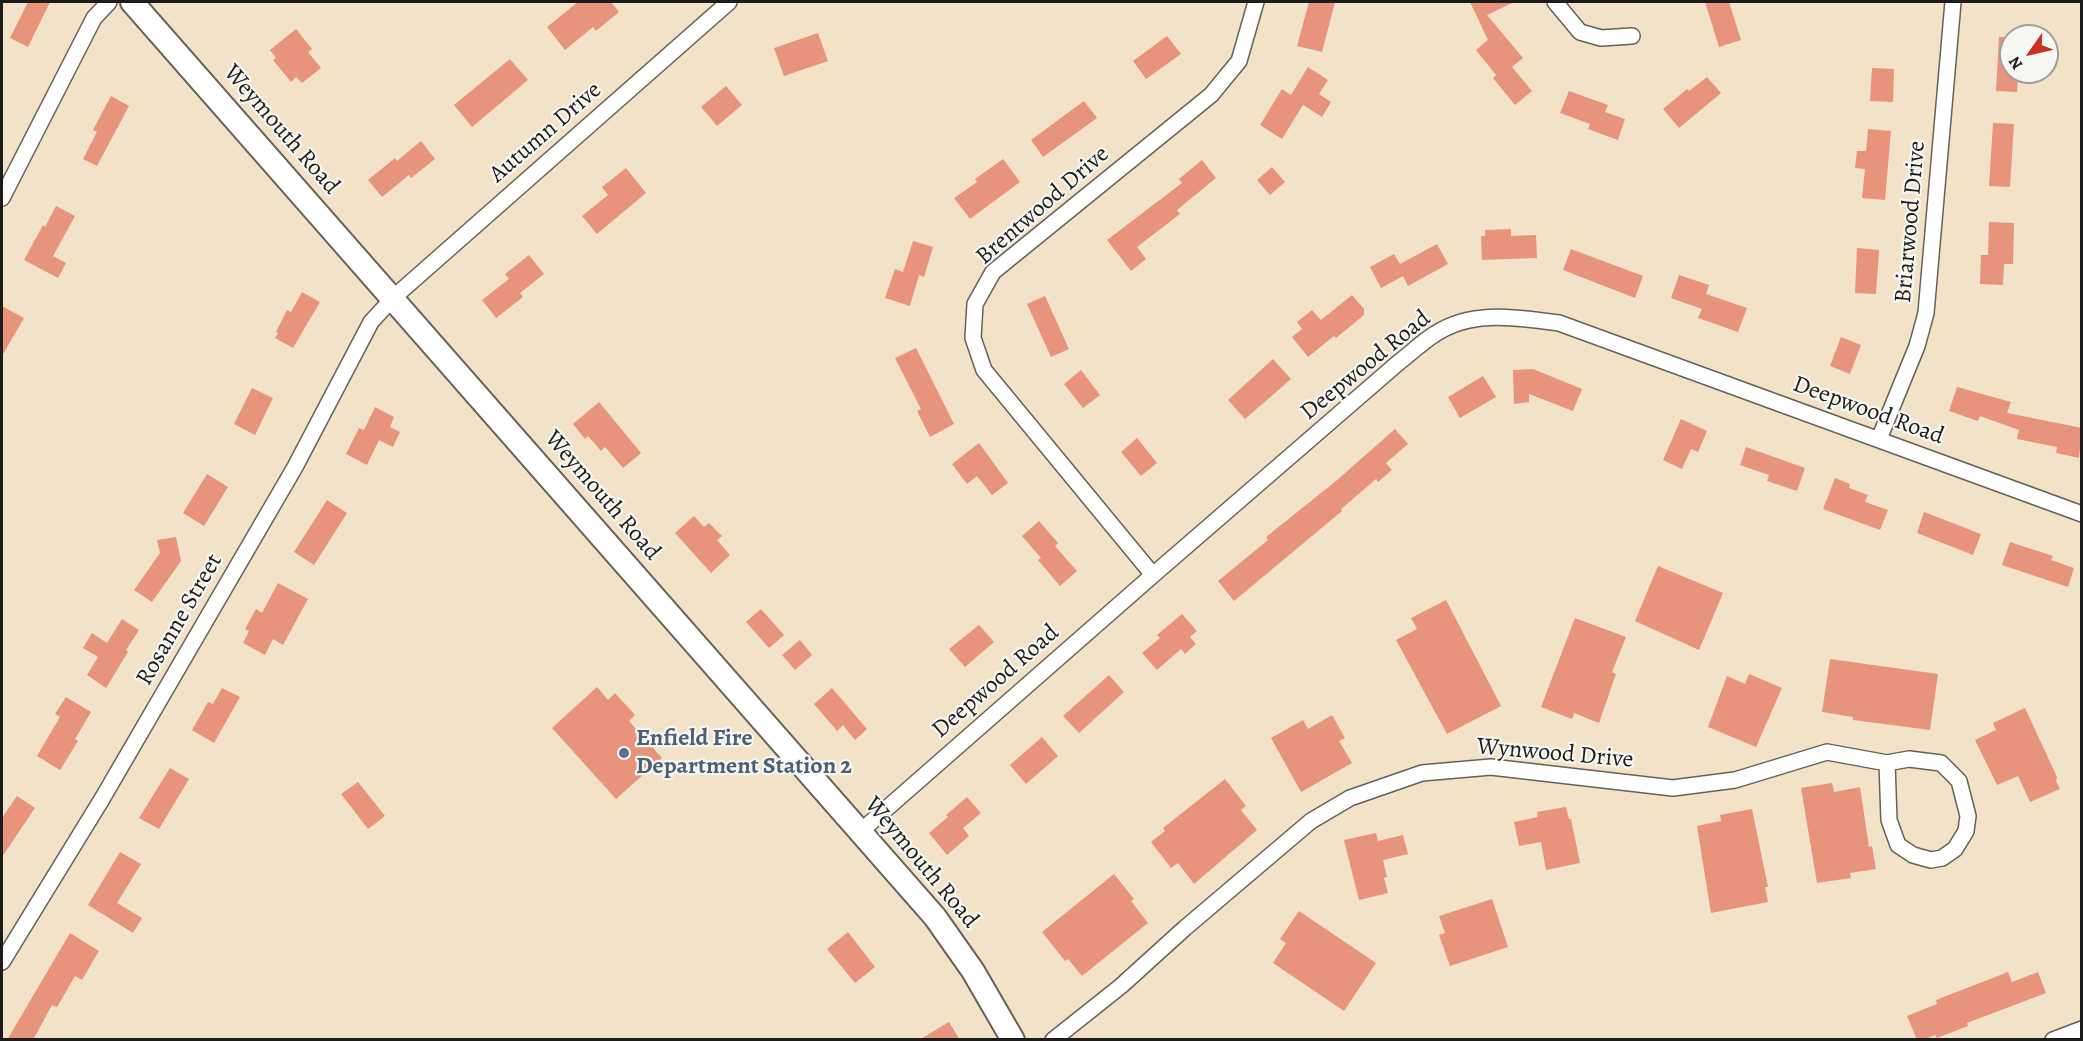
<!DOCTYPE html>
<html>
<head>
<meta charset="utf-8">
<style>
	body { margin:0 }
	#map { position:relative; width:2083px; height:1041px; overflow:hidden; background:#f2e2c7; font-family:Alegreya,serif }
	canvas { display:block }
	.frame { position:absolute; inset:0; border:3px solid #1c1c1c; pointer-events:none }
	.north { position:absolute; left:1999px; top:24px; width:60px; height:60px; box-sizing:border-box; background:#f6f6f2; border:2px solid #9f9f9c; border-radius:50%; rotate:236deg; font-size:16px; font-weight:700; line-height:24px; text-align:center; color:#1c1c1c }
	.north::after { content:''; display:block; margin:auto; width:21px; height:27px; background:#c8321e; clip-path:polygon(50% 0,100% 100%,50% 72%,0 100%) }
</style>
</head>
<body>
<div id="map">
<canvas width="2083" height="1041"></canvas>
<div class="frame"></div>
<div class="north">N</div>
</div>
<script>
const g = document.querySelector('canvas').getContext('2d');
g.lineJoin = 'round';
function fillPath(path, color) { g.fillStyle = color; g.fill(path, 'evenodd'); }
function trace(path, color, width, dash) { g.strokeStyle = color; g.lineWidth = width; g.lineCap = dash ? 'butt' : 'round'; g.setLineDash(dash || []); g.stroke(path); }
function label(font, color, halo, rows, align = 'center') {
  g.font = font + ' Alegreya,serif'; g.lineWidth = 4.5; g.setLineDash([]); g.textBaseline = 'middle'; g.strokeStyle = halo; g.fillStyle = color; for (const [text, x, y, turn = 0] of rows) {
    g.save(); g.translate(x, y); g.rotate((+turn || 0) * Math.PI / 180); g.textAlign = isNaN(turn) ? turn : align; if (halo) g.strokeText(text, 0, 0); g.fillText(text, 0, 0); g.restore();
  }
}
const building = new Path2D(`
	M28,2H50L28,47L10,38Z
	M578,2H611L619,12L596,31L593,27L565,50L547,27Z
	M1309,2H1335L1322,52L1297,46Z
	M1470,2H1514L1487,15L1523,58L1512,67L1532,91L1515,105L1493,78L1496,75L1476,50L1488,40Z
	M1705,2H1729L1741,40L1719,47Z
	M296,29L312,49L308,52L321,68L302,83L296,77L291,82L273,60L276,58L270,50Z
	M818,33L828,61L784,76L774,48Z
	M1167,36L1181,54L1146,79L1133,61Z
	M1999,37H2011V72H2018L2017,92L1996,91Z
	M510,59L528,80L472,127L454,105Z
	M1308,67L1328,80L1319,94L1331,102L1322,117L1303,105L1282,139L1260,125L1282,89L1291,95Z
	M1872,68L1894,69L1893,102L1870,101Z
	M1707,77L1721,93L1679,128L1663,109L1687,89L1689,91Z
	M726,86L742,105L717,126L701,107Z
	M1569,91L1608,105L1605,112L1625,119L1618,140L1588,129L1590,124L1560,113Z
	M111,96L129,106L97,166L83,159L97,132L93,130Z
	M1084,101L1097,118L1043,157L1031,140Z
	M1993,123L2014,124L2010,187L1989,186Z
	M1868,129L1891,131L1885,200L1862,198L1865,169L1855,168L1857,151H1866Z
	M421,141L435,159L411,178L409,175L382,197L368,180L395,158L397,161Z
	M1003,159L1020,182L970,219L954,198L977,182L975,179Z
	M1202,160L1216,178L1177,210L1180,214L1137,247L1146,259L1131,271L1107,240L1182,183L1179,179Z
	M1272,167L1285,182L1270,195L1257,180Z
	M626,168L646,193L597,234L582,216L608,195L602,187Z
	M56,206L75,216L53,256L66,263L58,278L24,260L43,225L45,227Z
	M1989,222L2014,223L2013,264H2004L2003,285L1980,284L1981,255H1988Z
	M1511,229V236L1536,235L1537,258L1482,260L1481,236H1485V230Z
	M913,241L933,247L924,277L919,275L910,306L885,298L895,269L903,272Z
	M1437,244L1448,264L1408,286L1403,276L1381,288L1370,267L1394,254L1400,264Z
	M1857,248L1879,250L1876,294L1855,293Z
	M1571,249L1643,276L1635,298L1563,270Z
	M529,255L544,274L520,293L523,297L496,318L482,300L509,279L505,274Z
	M1679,275L1709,285L1706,294L1747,308L1738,332L1698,318L1702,309L1671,298Z
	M302,292L320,302L293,348L275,338L278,333L276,332L287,310L291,312Z
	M1352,295L1364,309V315L1336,338L1334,336L1308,357L1292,337L1302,329L1297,322L1312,310L1321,320Z
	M1045,296L1069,349L1051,357L1027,304Z
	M2,306L24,318L2,356Z
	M1841,337L1861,345L1850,374L1830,366Z
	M916,348L954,424L930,437L917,411L921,409L895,358Z
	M1273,359L1291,379L1245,419L1228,400Z
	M1533,369L1582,389L1573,411L1529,394V402L1514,404L1513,370Z
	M1081,370L1100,395L1083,408L1064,384Z
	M1483,376L1496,397L1460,418L1448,397Z
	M1957,387L2011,402L2007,413L2082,428L2079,458L2056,453L2057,447L2017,439L2019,430L1980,416L1978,421L1949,411Z
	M252,388L273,398L255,435L234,424Z
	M599,402L641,453L623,468L605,447L601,451L588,436L585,439L573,424Z
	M375,407L394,417L390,427L400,432L393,447L379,440L367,465L346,454L359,428L364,430Z
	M1681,419L1707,431L1698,452L1691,449L1682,469L1663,460Z
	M1395,429L1408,444L1386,463L1392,470L1378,482L1376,479L1341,509L1342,511L1234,601L1218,581L1268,540L1266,537L1336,481Z
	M1137,438L1157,463L1141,476L1121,452Z
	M979,443L1008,483L992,495L977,476L967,484L952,464Z
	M1746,447L1805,468L1797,491L1767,481L1769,475L1740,465Z
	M207,474L228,487L204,526L183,513Z
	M1835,478L1850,484L1849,488L1868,495L1865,502L1888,510L1880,530L1823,509Z
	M327,500L347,513L314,565L294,552Z
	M1924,512L1981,534L1973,555L1917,533Z
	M694,516L704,527L709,523L722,536L717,540L730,555L711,573L675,533Z
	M1039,521L1058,543L1055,546L1077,571L1060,586L1038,560L1041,558L1022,536Z
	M176,537L181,561L152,602L134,590L160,553L157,540Z
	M2010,542L2053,556L2051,560L2074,568L2068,587L2002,565Z
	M1658,566L1723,593L1699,650L1635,621Z
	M278,583L308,599L283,645L273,639L265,655L243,643L249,631L245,629L256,609L262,613Z
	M1446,600L1501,706L1447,734L1396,640L1417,629L1411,618Z
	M761,609L784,635L769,648L746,622Z
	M1182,614L1197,631L1190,637L1196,644L1185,654L1181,649L1157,670L1142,653L1160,638L1157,635Z
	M1575,618L1626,637L1612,672L1616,674L1599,723L1574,713L1572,719L1541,707Z
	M122,619L139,630L126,650L128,652L106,688L87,675L98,657L83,648L92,633L107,643Z
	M979,625L994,642L965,667L949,649Z
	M800,640L812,655L795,670L782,655Z
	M1830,659L1938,674L1930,730L1853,720V717L1822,712Z
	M1749,674L1782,688L1756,747L1708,727L1727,676L1745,684Z
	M1109,675L1124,692L1079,733L1063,716Z
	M597,687L608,700L615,693L635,715L629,721L662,758L616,799L552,728Z
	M222,688L240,697L214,743L192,730L208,702L213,704Z
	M832,688L867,729L855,740L843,725L837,731L814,704Z
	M66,697L91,712L75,739L78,741L60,770L37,756L60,717L55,714Z
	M2025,708L2057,777L2056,781L2060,789L2030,802L2018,776L1997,785L1975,740L1996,730L1993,723Z
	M1332,715L1345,738L1339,741L1352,763L1301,792L1271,738L1303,720L1308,729Z
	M1042,737L1058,756L1026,784L1010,765Z
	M170,768L189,779L159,829L139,818Z
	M1225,779L1246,806L1241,810L1257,830L1194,884L1178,863L1171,868L1151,842L1165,831L1163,828Z
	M358,782L385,816L368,829L341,794Z
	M1832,783L1834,792L1860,787L1869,847L1872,846L1876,869L1850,873L1851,878L1817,883L1801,788Z
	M17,796L35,808L2,857V818Z
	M967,797L981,813L963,828L969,836L947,855L929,833L948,817L946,815Z
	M1566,807L1569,819H1571L1580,863L1546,870L1541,842L1519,846L1514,822L1538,817L1537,812Z
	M1752,809L1768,887H1765L1768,902L1711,913L1697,826L1721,821L1720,815Z
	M1376,833L1378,841L1403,835L1408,854L1383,860L1387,877L1384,878L1388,893L1359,900L1344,840Z
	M120,852L141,864L117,903L142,918L133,933L88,905Z
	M1114,874L1134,899L1131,901L1148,923L1082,976L1068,959L1065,961L1042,932Z
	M1492,899L1508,947L1450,966L1439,935L1445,933L1439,916Z
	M1299,911L1376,963L1344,1011L1273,963L1286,943L1280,939Z
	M848,932L875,967L855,983L827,949Z
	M70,933L99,951L82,980L75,976L57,1007L52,1005L33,1040H7Z
	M2008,972L2012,982L2038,972L2046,993L1967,1023L1968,1026L1937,1038L1935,1035L1923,1040H1917L1907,1016L1937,1004L1936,1000Z
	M949,1022L960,1040H919Z`);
const street = new Path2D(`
	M1555,2L1580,32L1601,38L1632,36
	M2,198L94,18L109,2
	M1879,439L1917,346L1926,313L1953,2
	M1153,575L984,370L973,338L975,304L993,272L1211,95L1239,61L1256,2
	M861,831L1153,575L1398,363C1410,354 1422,342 1435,334C1473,309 1517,318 1559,323L2082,514
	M2,962L102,799L295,467L371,322L393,298L729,2
	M1053,1040L1121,986L1185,928L1311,821L1350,798L1422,773L1491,767L1673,788L1735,780L1827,752L1887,763L1909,759L1941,763L1959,781L1968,816L1966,831L1955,849L1942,858L1931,860L1913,855L1898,845L1889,820L1887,763
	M2053,1040L2082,1029`);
const secondary = new Path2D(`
	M132,2L935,917L973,971L1013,1040`);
const markers = [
	[624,753,6,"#5c6f8a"]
];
const streetNames = [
	["Weymouth Road",281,130,49],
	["Autumn Drive",546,133,-41],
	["Brentwood Drive",1043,206,-41],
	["Briarwood Drive",1911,222,-85],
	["Deepwood Road",1366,366,-39],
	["Deepwood Road",1868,411,20],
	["Weymouth Road",602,496,49],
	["Rosanne Street",180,620,-60],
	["Deepwood Road",996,682,-41],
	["Wynwood Drive",1555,754,5],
	["Weymouth Road",921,863,50]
];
const serviceNames = [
	["Enfield Fire",636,739],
	["Department Station 2",636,767]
];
fillPath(building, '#e8947c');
trace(street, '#676158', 18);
trace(secondary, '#676158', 26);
trace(street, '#fff', 15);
trace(secondary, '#fff', 22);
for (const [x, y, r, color] of markers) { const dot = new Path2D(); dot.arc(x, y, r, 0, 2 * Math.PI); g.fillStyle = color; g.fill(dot); trace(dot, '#f6f6f2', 2); }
label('24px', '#1c1c1c', '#f6f6f2', streetNames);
label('bold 24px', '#4e5e75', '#f6f6f2', serviceNames, 'left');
</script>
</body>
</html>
